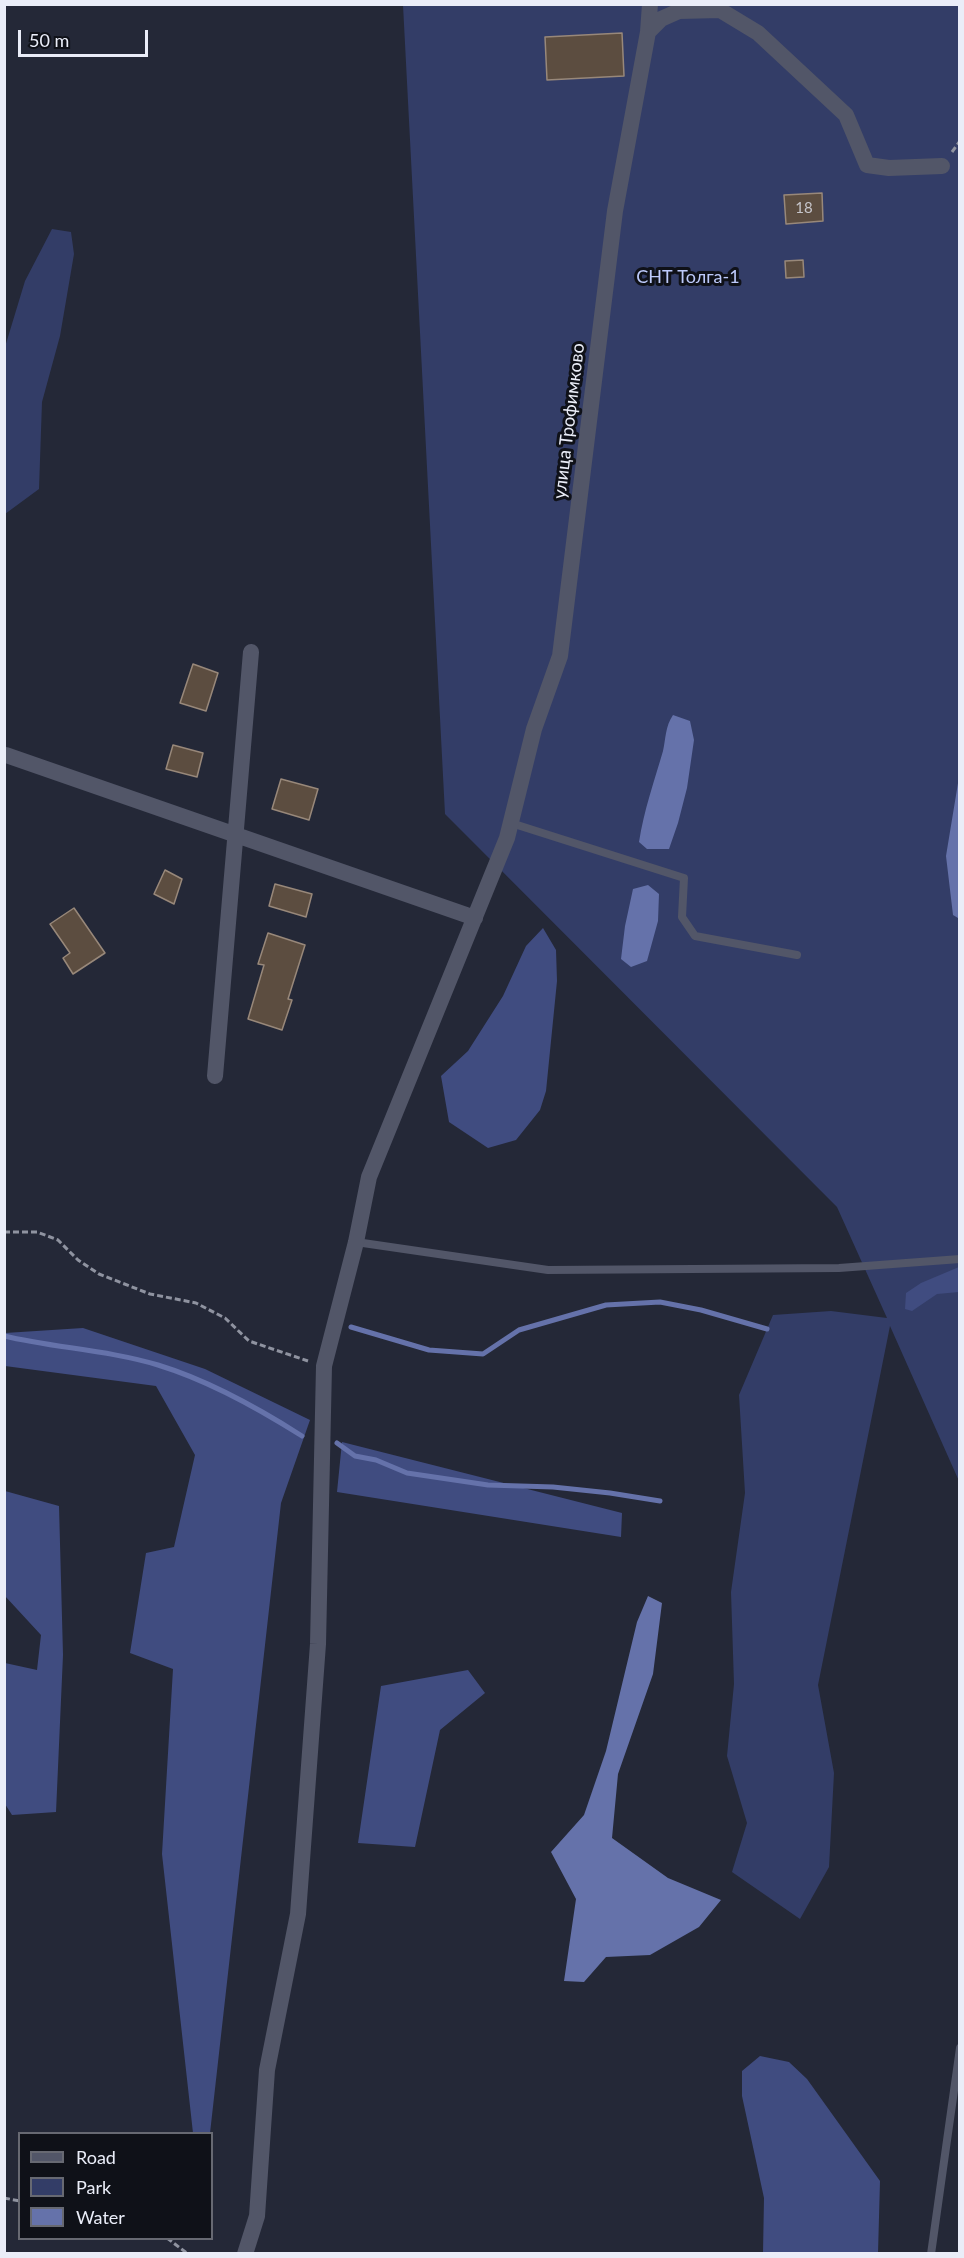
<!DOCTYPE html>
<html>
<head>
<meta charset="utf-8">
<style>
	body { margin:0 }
	#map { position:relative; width:964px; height:2258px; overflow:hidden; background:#242837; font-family:Lato,sans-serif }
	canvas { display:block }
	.frame { position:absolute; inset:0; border:6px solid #eaedf8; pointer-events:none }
	.legend { position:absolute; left:18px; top:2132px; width:195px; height:108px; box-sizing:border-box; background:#0f1118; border:2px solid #676972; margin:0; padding:8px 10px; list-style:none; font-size:18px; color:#eaedf8 }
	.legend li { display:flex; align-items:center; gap:12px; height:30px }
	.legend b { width:30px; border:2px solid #676972 }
	.scale { position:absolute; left:18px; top:30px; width:130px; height:27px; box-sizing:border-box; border:3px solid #eaedf8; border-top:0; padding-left:8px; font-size:18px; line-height:21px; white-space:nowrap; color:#eaedf8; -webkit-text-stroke:4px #0f1118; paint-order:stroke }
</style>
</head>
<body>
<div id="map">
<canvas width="964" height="2258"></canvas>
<div class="frame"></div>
<ul class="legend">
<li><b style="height:8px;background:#525668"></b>Road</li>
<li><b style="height:16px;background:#333d67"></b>Park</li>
<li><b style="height:16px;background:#6572aa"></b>Water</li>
</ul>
<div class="scale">50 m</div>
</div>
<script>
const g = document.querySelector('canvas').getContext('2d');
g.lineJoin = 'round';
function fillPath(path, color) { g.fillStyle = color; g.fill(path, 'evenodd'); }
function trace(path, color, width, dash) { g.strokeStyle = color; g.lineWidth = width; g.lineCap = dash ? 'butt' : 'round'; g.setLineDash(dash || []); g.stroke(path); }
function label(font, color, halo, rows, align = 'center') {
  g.font = font + ' Lato,sans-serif'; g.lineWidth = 6; g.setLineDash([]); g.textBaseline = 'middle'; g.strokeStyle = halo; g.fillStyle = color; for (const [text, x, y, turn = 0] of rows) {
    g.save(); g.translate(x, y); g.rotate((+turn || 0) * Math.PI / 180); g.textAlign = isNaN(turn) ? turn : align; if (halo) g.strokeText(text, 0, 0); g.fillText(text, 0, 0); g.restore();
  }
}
const green = new Path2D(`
	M403,5H959V1481L890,1326L818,1685L834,1773L829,1867L800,1919L732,1872L747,1823L727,1756L734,1684L731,1592L745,1493L739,1395L773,1315L831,1311L887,1318L837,1207L445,814Z
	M52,229L71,232L74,254L60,336L42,402L39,489L5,514V347L25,281Z`);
const forest = new Path2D(`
	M543,928L556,950L557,981L546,1091L540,1110L516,1140L488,1148L449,1122L441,1076L468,1051L503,996L526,946Z
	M959,1267V1292L937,1294L912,1311L905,1309L906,1293L921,1283Z
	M83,1328L205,1369L310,1420L281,1503L210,2133H193L162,1854L173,1669L130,1653L146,1553L174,1547L195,1455L156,1386L5,1366V1333Z
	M342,1442L622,1513L621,1537L337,1492Z
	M5,1491L59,1506L63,1655L56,1812L12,1815L5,1804V1663L37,1670L41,1635L5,1596Z
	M468,1670L485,1693L440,1730L415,1847L358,1843L381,1686Z
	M760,2056L789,2062L807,2079L880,2181L878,2253H763L764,2198L742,2096V2071Z`);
const water = new Path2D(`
	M673,715L690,721L694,740L687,788L678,823L669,849H647L639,842C644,810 654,782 663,751C666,738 665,727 673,715Z
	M959,777L960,918H958L953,915L946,856Z
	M648,885L659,894L658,921L647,961L631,967L621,959L625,926L633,889Z
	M648,1596L662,1603L653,1674L618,1774L612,1838L668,1878L721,1900L699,1927L650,1955L606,1957L584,1982L564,1981L576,1899L551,1852L584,1815L606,1751L637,1622Z`);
const stream = new Path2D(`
	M351,1327L429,1350L483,1354L519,1330L606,1305L660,1302L701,1310L767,1329
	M4,1336C55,1348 108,1350 158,1365C207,1380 258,1408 302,1436
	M337,1443L355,1456L376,1460L407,1473L488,1485L553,1487L610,1493L660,1501`);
const building = new Path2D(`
	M622,33L624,76L547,80L545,37Z
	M822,193L823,221L786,224L784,195Z
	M803,260L804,277L786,278L785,261Z
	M193,664L218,673L206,711L180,703Z
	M173,745L203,753L197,777L166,769Z
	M281,779L318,789L309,820L272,809Z
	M165,870L182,879L174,904L154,894Z
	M275,884L312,894L306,917L269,906Z
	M74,908L105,953L73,974L63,958L70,953L50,924Z
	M268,933L305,945L288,999L292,1000L282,1030L248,1019L264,965L258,964Z`);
const path = new Path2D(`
	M952,152L960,141
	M4,1232H37L58,1240L78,1260L99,1274L150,1294L196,1303L225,1318L249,1341L308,1361
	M4,2198L20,2201
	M167,2238L188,2254`);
const lane = new Path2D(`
	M511,823L684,878L682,917L695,936L797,955
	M356,1242L548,1270L839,1268L960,1259
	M931,2254L960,2048`);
const street = new Path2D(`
	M648,32L661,19L679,11L720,10L758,33L846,115L867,165L889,168L942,166
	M6,755L475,918
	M215,1076L251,652
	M245,2254L257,2216L267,2070L298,1914L318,1644L324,1366L356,1242L369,1177L507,838L534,729L560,656L615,211L648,32L650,4`);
const numberNames = [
	["18",804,208]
];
const parkNames = [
	["СНТ Толга-1",688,277]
];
const streetNames = [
	["улица Трофимково",569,421,-83]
];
fillPath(green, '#333d67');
fillPath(forest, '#404c80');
fillPath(water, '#6572aa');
trace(stream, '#6572aa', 5);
fillPath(building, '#5c4d40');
trace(building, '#98887a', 1.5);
trace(path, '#8f93a0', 3, [6, 3]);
trace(lane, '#525668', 8);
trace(street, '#525668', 16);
label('15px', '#c6c5ca', null, numberNames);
label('18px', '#bdcafb', '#0f1118', parkNames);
label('18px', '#eaedf8', '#0f1118', streetNames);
</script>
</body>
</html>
